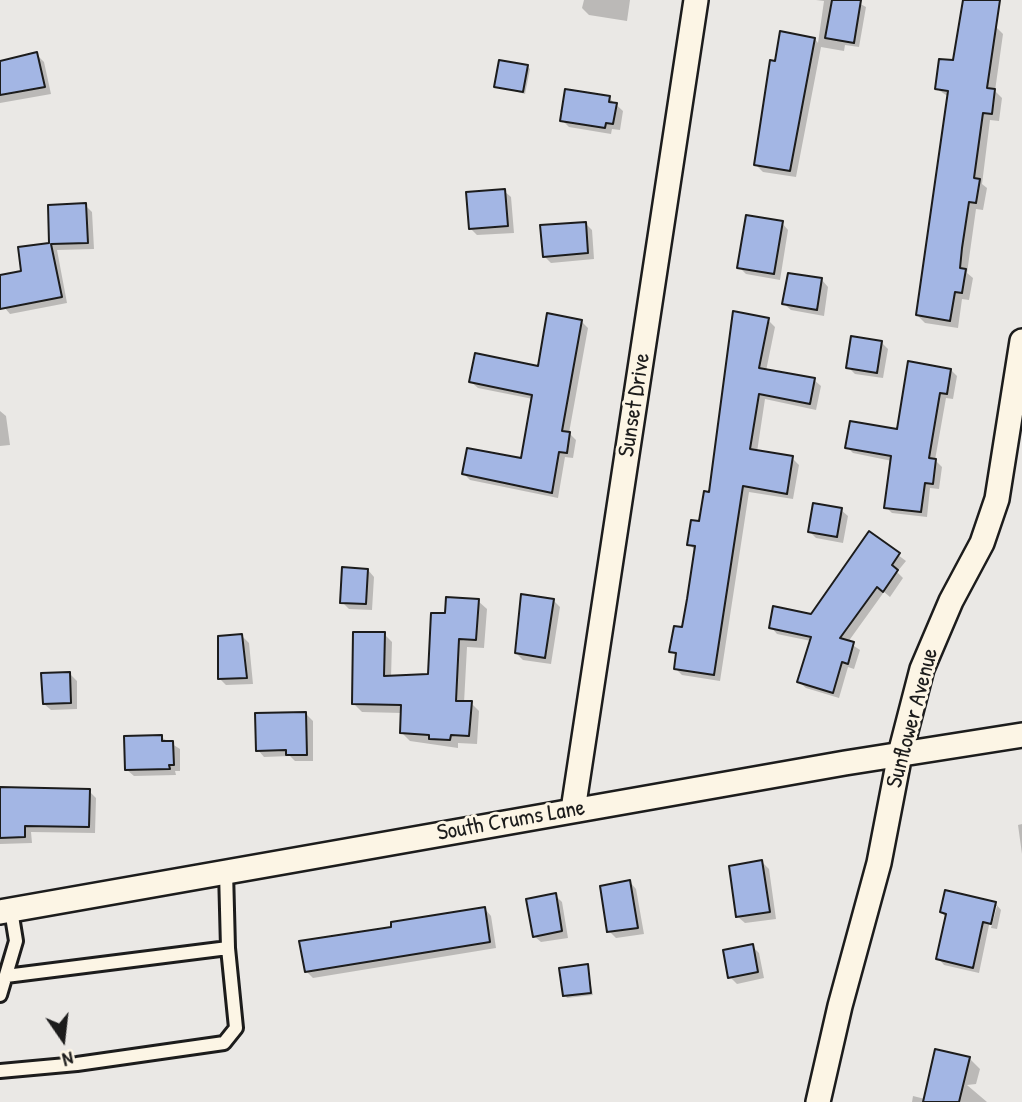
<!DOCTYPE html>
<html>
<head>
<meta charset="utf-8">
<style>
	body { margin:0 }
	#map { position:relative; width:1022px; height:1102px; overflow:hidden; background:#eae8e5; font-family:"Patrick Hand",sans-serif }
	canvas { display:block }
	.north { position:absolute; left:28px; top:1004px; width:70px; height:70px; -webkit-text-stroke:5px #fcf5e5; paint-order:stroke; rotate:166deg; font-size:19px; font-weight:700; line-height:28px; text-align:center; color:#1c1c1c }
	.north::after { content:''; display:block; margin:auto; width:24px; height:32px; background:#1c1c1c; clip-path:polygon(50% 0,100% 100%,50% 72%,0 100%) }
</style>
</head>
<body>
<div id="map">
<canvas width="1022" height="1102"></canvas>
<div class="north">N</div>
</div>
<script>
const g = document.querySelector('canvas').getContext('2d');
g.lineJoin = 'round';
function fillPath(path, color) { g.fillStyle = color; g.fill(path, 'evenodd'); }
function trace(path, color, width, dash) { g.strokeStyle = color; g.lineWidth = width; g.lineCap = dash ? 'butt' : 'round'; g.setLineDash(dash || []); g.stroke(path); }
function label(font, color, halo, rows, align = 'center') {
  g.font = font + ' "Patrick Hand",sans-serif'; g.lineWidth = 6; g.setLineDash([]); g.textBaseline = 'middle'; g.strokeStyle = halo; g.fillStyle = color; for (const [text, x, y, turn = 0] of rows) {
    g.save(); g.translate(x, y); g.rotate((+turn || 0) * Math.PI / 180); g.textAlign = isNaN(turn) ? turn : align; if (halo) g.strokeText(text, 0, 0); g.fillText(text, 0, 0); g.restore();
  }
}
const shadow = new Path2D(`
	M584,0H630L627,21L589,15L582,8Z
	M816,0H853L866,7L859,47L845,45L844,51L821,47L796,177L763,172L756,165L776,63L815,39L818,43L824,1Z
	M995,26L1003,34L995,91L1002,98L999,121L990,120L982,184L987,188L983,210L976,209L967,273L973,278L969,300L962,299L958,328L925,323L917,315L949,97L937,89L954,62Z
	M36,54L44,62L51,94L0,103V62Z
	M527,66L530,69L525,94L496,86Z
	M609,98L623,111L620,130L612,129L611,134L569,127L562,120Z
	M504,191L511,197L514,233L477,235L470,228Z
	M85,205L92,212L94,249L57,250L67,303L10,314L4,307L0,276L22,272L51,245L50,207Z
	M585,223L592,230L594,259L551,263L544,256Z
	M782,223L788,230L780,280L746,274L739,267Z
	M822,280L828,287L824,316L791,310L784,304Z
	M768,320L775,327L766,371L814,380L821,386L816,410L765,399L757,452L792,458L799,465L793,499L749,492L720,681L682,675L676,669L678,657L671,651L684,629L696,551L689,544L701,523Z
	M581,321L588,328L569,433L576,440L573,458L565,457L558,498L470,480L464,474L523,460L533,399L478,388L471,382L540,368Z
	M881,342L888,349L883,378L855,374L848,367Z
	M951,370L957,376L953,399L946,398L935,460L942,467L939,489L930,488L927,517L892,513L886,507L892,461L853,453L847,447L898,431Z
	M0,411L6,416L10,445L0,446Z
	M841,510L848,516L843,543L816,538L809,531Z
	M870,534L906,561L897,572L903,578L890,597L884,592L848,642L860,650L854,669L848,667L839,698L806,688L799,682L811,641L777,634L771,627L812,615Z
	M368,570L374,577L372,610L349,609L342,602Z
	M553,600L560,607L551,664L523,660L516,653Z
	M478,601L487,609L484,648L467,647L464,703H471L479,711L477,744L458,743V748L410,741L401,732L402,713L362,712L354,704L384,634L392,642L391,678L429,676L447,615Z
	M242,636L249,643L253,684L226,685L220,679Z
	M70,674L77,681V709L51,710L44,704Z
	M306,714L313,721V761H295L290,756L264,757L258,750Z
	M161,737L180,749V771H175L176,775L134,776L127,770Z
	M0,789L89,791L96,798L95,833L31,832L32,843L0,844Z
	M1022,824V854L1018,825Z
	M762,862L769,869L776,919L745,923L738,917Z
	M630,882L636,889L644,934L616,938L609,931Z
	M555,895L562,902L568,938L541,942L534,936Z
	M995,903L1001,910L997,929L991,928L997,906H993L979,973L944,965L938,958L947,918L941,912Z
	M485,909L491,916L496,948L313,978L306,971L393,928Z
	M752,946L759,953L764,978L737,984L730,977Z
	M587,966L593,995L567,998L565,995Z
	M969,1058L980,1069L976,1084L967,1085L987,1102H912L913,1096L925,1099Z`);
const building = new Path2D(`
	M832,0H861L854,43L825,38Z
	M963,0H1000L987,88L995,89L992,114L983,113L974,178L980,179L976,203L969,202L962,248L960,268L966,269L962,293L955,292L950,321L916,315L948,91L935,89L939,59L953,60Z
	M780,31L815,38L790,171L754,165L770,60L775,61Z
	M37,52L45,87L0,95V61Z
	M499,60L528,65L523,92L494,87Z
	M565,89L610,96L609,102L617,103L613,124L606,123L605,128L560,121Z
	M505,189L508,226L469,229L466,192Z
	M86,203L88,243L51,244L62,297L0,309V275L21,271L18,247L49,243L48,205Z
	M746,215L783,221L774,274L737,268Z
	M586,222L588,253L543,257L540,225Z
	M788,273L822,278L817,310L782,304Z
	M733,311L769,318L759,368L815,378L810,404L759,394L750,449L793,456L787,494L743,486L714,675L674,669L676,653L669,652L674,626L682,627L687,599L695,546L687,545L691,520L699,521L704,491L709,492Z
	M547,313L582,320L562,431L570,432L567,453L559,452L552,493L462,474L467,448L521,458L532,395L469,382L475,353L538,366Z
	M851,336L882,341L877,373L846,368Z
	M908,361L951,369L947,394L940,393L929,458L936,459L933,484L925,483L921,512L884,508L891,456L845,448L850,421L897,429Z
	M813,503L842,508L837,537L808,532Z
	M869,531L900,553L892,565L898,570L883,592L877,587L840,638L854,642L848,664L842,662L833,693L797,682L811,637L769,628L773,606L811,614Z
	M342,567L368,569L366,604L340,603Z
	M521,594L554,599L545,658L515,653Z
	M446,597L479,599L476,640L459,639L456,701H472L469,736L451,735L450,740L429,739V735L400,733L401,705L352,704L353,632H385L384,676L428,674L431,613H445Z
	M242,634L247,678L218,679V636Z
	M70,672L71,703L43,704L41,673Z
	M306,712L307,755H286V750L256,751L255,713Z
	M162,735V741H173L174,765H169L170,769L125,770L124,736Z
	M0,787L90,789L89,827L25,826V837L0,838Z
	M762,860L770,912L736,917L729,866Z
	M630,880L638,928L607,932L600,886Z
	M945,890L996,902L991,924L983,922L973,968L936,959L946,914L940,912Z
	M556,893L562,931L533,937L526,899Z
	M485,907L490,942L305,972L299,941L391,927V922Z
	M753,944L758,972L728,978L723,950Z
	M588,964L591,993L563,996L559,968Z
	M935,1049L970,1057L959,1102H923Z`);
const service = new Path2D(`
	M6,976L228,948L226,871
	M0,995L16,941L11,910
	M0,1071L77,1064L224,1043L236,1028L228,948`);
const minor = new Path2D(`
	M573,810L696,0
	M0,912L845,763L1022,735
	M818,1102L840,1006L879,863L900,754L922,669L951,601L982,543L997,499L1022,341`);
const streetNames = [
	["Sunset Drive",635,405,-81],
	["Sunflower Avenue",913,718,-75],
	["South Crums Lane",511,821,-10]
];
fillPath(shadow, '#0003');
fillPath(building, '#a3b6e4');
trace(building, '#1c1c1c', 2);
trace(service, '#1c1c1c', 18);
trace(minor, '#1c1c1c', 28);
trace(service, '#fcf5e5', 12);
trace(minor, '#fcf5e5', 23);
label('23px', '#1c1c1c', '#fcf5e5', streetNames);
</script>
</body>
</html>
